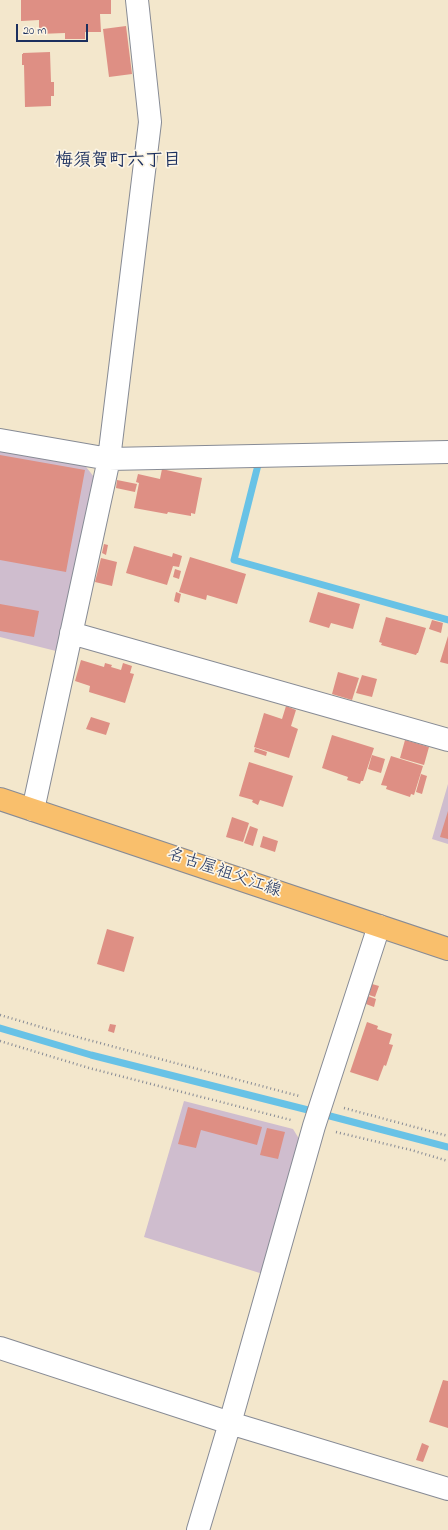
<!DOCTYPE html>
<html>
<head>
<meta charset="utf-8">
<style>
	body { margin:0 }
	#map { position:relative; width:448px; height:1530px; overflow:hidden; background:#f3e7cc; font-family:"Indie Flower",sans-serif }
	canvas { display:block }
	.scale { position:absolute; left:16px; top:24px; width:72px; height:18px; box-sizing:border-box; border:2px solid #1b2f5e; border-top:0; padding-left:5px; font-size:12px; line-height:14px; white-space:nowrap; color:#1b2f5e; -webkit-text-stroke:3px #fcf5e5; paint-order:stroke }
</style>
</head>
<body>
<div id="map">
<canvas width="448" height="1530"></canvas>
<div class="scale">20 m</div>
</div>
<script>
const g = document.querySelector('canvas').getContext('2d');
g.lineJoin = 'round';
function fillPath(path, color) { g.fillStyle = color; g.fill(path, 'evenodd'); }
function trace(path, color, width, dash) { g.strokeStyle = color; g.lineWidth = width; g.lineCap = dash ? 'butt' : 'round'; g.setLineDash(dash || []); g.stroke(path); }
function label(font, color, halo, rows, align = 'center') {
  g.font = font + ' "Indie Flower","Klee One",sans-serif'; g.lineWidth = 3.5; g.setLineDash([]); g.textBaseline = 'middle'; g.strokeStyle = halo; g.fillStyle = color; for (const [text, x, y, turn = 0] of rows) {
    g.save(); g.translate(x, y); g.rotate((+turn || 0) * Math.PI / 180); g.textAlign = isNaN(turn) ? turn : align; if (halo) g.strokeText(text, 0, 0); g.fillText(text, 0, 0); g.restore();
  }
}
const industrial = new Path2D(`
	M0,448L83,463L94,477L56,651L0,637Z
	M448,784V844L432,839Z
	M184,1101L293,1129L301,1142L263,1274L144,1237Z`);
const stream = new Path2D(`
	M258,465L234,560L448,620
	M0,1028L91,1055L308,1110
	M330,1116L448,1147`);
const building = new Path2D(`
	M21,0H111V14H100L101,32H85V39H65V33L39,34V20L21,21Z
	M126,26L132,74L109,77L103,29Z
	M50,52L51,82H54V96H51V106L25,107L24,65H22V54H23V53Z
	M0,455L85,470L66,572L0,560Z
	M162,469L202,478L195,514L191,513V516L168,512L167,514L134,508L139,483L136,482L138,474L160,479Z
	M117,480L137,484L135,492L116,488Z
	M104,544L108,545L106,555L102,553Z
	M134,546L172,557L173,553L182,556L179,567L173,566L167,585L126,573Z
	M190,557L246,574L237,604L207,595L206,600L179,592Z
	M101,558L117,562L112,586L95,582Z
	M175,569L181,571L179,579L173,577Z
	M176,592L181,594L179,603L174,601Z
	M318,592L360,604L353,629L331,623L329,628L309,622Z
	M0,604L39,611L34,637L0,631Z
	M386,617L426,628L418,653H417L416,655L381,645L382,643L379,642Z
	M432,620L443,623L441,633L429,629Z
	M448,636V664L440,662Z
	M81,660L104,667L105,663L112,665L111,667L121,670L123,663L132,666L130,673L134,674L125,703L89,692L90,686L75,681Z
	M338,672L359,678L352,700L332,694Z
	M362,675L377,679L372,697L356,693Z
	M286,706L296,710L291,726L298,729L289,758L254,747L264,713L282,719Z
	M91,717L110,723L106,735L86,729Z
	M332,735L374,748L363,781H361L360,784L347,780L348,777L322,768Z
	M405,740L429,747L424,765L400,758Z
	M255,748L267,752L266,756L254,752Z
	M372,755L385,759L381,773L368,769Z
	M391,756L423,766L414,795L411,794L410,797L386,789L387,786L381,785Z
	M249,762L293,776L283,807L260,800L258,805L252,802L253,800L239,796Z
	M421,774L427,776L422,794L416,792Z
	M448,811V839L440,837Z
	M232,817L249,823L243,842L226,837Z
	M250,826L258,829L253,846L244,843Z
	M263,836L278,841L275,852L260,847Z
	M107,929L134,937L124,972L97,964Z
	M372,984L379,986L375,997L369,995Z
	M368,996L376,999L374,1007L366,1004Z
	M367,1022L378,1026L377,1029L392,1034L389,1044L393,1045L386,1066L384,1065L378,1081L350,1072Z
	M110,1024L116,1025L114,1033L108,1031Z
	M188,1107L262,1127L257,1145L201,1130L196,1148L178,1144Z
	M267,1128L285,1132L278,1159L260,1155Z
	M443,1380L448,1381V1428L429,1422Z
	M422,1443L429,1446L423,1462L416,1460Z`);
const path = new Path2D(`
	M0,1015L51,1030L299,1096
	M0,1041L89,1068L291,1120
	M344,1108L448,1136
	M336,1132L411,1150L448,1161`);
const minor = new Path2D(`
	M0,440L109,459L448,452
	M71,633L448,740
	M33,810L109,459L150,122L137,0
	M0,1348L230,1423L448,1489
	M198,1530L230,1423L314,1126L379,926`);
const major = new Path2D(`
	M0,799L448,949`);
const streetNames = [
	["名古屋祖父江線",224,874,19]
];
const neighbourhoodNames = [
	["梅須賀町六丁目",118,162]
];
fillPath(industrial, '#cfbdce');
trace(stream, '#68c2e6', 7);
fillPath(building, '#de8f84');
trace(minor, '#878b95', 24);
trace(major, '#878b95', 24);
trace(path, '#878b95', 2.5, [1, 3]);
trace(minor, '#fff', 22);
trace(major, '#f9bf6c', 22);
label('17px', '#1b2f5e', '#fcf5e5', streetNames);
label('bold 18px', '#1b2f5e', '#fcf5e5', neighbourhoodNames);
</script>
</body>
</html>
